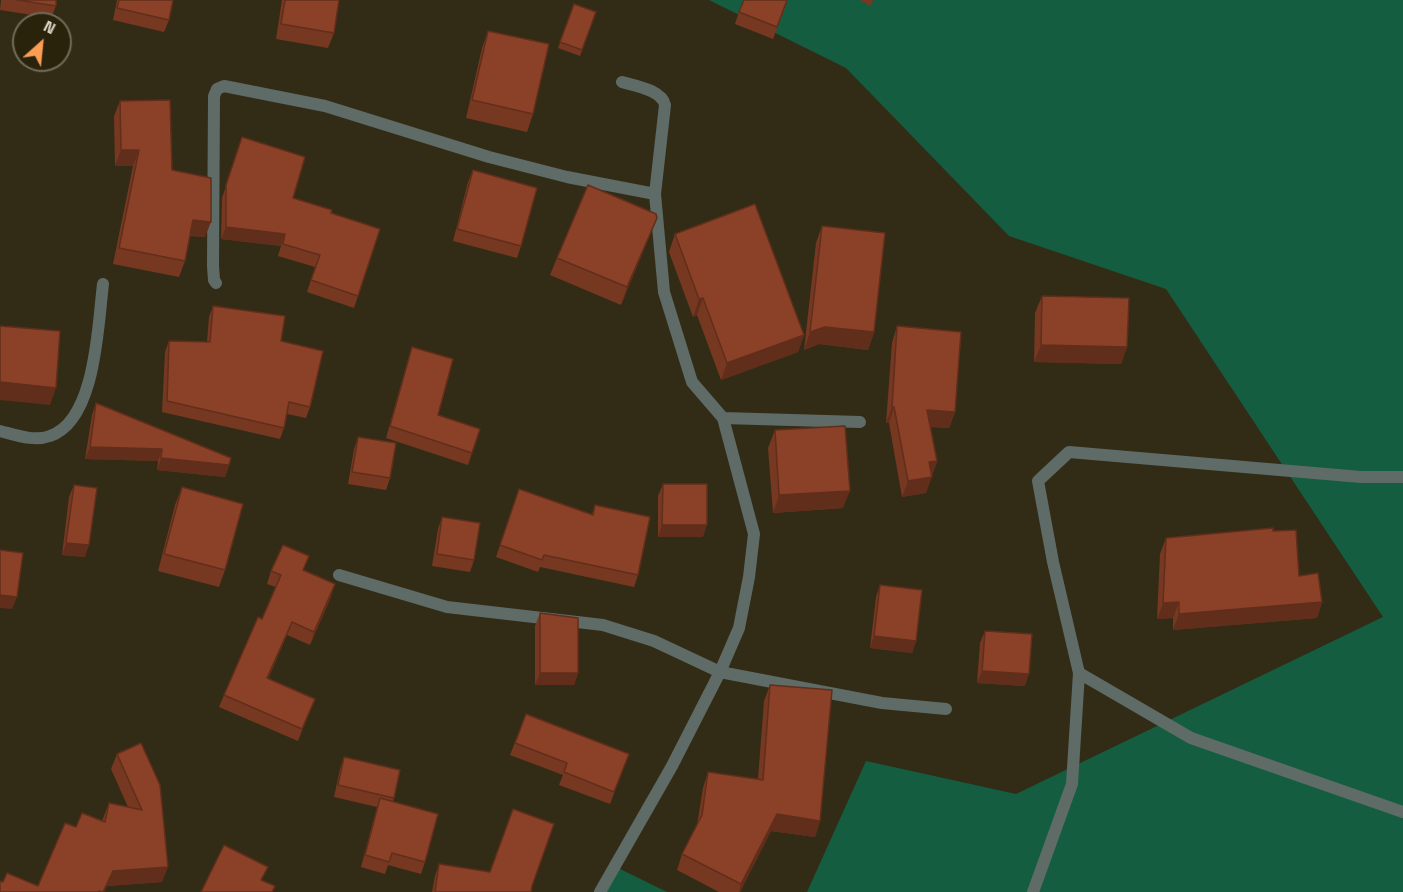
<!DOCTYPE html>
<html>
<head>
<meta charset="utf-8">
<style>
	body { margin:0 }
	#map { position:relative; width:1403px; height:892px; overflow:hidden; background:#322c16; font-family:"Space Grotesk",sans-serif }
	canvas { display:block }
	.north { position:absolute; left:12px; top:12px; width:60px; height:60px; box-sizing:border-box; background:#29230c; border:2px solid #706b58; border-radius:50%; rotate:27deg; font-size:16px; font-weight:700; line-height:24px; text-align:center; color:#dbd8ca }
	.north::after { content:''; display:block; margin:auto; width:21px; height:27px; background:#fc9d54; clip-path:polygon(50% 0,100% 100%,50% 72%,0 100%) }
</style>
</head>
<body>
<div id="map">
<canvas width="1403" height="892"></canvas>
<div class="north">N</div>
</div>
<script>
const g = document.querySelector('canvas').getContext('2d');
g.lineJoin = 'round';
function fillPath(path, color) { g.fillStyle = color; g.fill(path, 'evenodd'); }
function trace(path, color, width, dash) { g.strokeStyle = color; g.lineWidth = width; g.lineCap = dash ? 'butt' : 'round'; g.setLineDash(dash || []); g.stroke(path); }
const green = new Path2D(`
	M709,0H1403V892H807L866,761L1016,794L1383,617L1166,289L1009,236L846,68Z
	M614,866L667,892H600Z`);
const street = new Path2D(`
	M216,283L214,280L213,266L214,96L217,89L224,86L325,106L489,157L567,177L655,194
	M723,418L860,422
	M0,431C16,435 34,442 50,436C96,421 98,324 103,284
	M339,575L447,607L603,625L654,641L720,672L882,703L946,709
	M1079,673L1191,738L1403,812
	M600,892L672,766L720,672L739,628L749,577L754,534L723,418L692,382L664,292L655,194L665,105C662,90 635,86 622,82
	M1033,892L1072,784L1079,673L1053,562L1038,481L1069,452L1361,477H1403`);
const wall = new Path2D(`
	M1,0H56V6L51,18L0,10Z
	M117,0H173L169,20L164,32L113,20Z
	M282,0H339L334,33L328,48L276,39Z
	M788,0L773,39L735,24L739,12Z
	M860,0H873L870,6Z
	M574,4L596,12L580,56L558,48Z
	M488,31L533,114L527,132L466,118L482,48Z
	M120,101L172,170L205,237L190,236L185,261L179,277L113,264L133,166H115L114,116Z
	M242,137L293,198L358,296L354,308L307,292L315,267L278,256L281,246L221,239L222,198Z
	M473,170L521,246L517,258L453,241L468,182Z
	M822,226L874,332L868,350L819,344L804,350L816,243Z
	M675,234L804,335L798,352L721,380L697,315L693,317L669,252Z
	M650,235L621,305L550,275L557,258Z
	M1042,296L1127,347L1121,364L1034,362L1035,313Z
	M213,306L281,341L310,407L306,418L287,414L284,428L280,439L162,412L165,352L169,341L207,342L209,317Z
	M897,326L955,412L949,428L930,427L937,461L926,493L902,497L889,423H886L892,343Z
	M412,347L438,415L480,429L468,465L386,438L408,360Z
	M96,403L229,465L225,477L157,470L158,461L85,459L92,415Z
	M775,430L843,508L773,513L768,448Z
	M358,437L390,478L386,490L348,484L354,449Z
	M663,484L703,537H658V496Z
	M74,485L85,557L62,555L69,497Z
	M182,487L225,570L219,587L158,571L175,505Z
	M519,489L592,514L595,505L638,575L634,587L540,567L538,572L496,557Z
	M442,517L474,560L470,572L432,566L438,529Z
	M1166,538L1299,576L1322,602L1317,618L1173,630V618L1157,619L1160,554Z
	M304,570L331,597L310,645L287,635L268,679L310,711L298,741L219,707L224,695L262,619L276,587L267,584L271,571Z
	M880,585L916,641L912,653L870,648L876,597Z
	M540,613L578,673L574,685H535V626Z
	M985,631L1025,686L977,683L980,643Z
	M770,685L820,821L815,837L771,831L740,892H719L677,870L682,854L697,825L703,788L708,772L758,779L764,701Z
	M526,714L629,754L610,804L559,785L563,775L510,755Z
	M141,743L162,882L107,886L104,892H0L3,882L38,886L102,821L109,803L128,807L111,769L117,754Z
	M344,757L394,798L393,801L425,862L421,874L388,865L385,874L361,867L377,807L334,797L340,769Z
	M439,864L532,886L531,892H432L435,876Z`);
const shadedWall = new Path2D(`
	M121,150H139L133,166H115Z
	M657,218L650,235L621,305L627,287Z
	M193,220L211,222L205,237L187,235Z
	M226,227L285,234L281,246L221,239Z
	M703,298L697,315L693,317L699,299Z
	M825,327L874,332L868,350L819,344L804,350L810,332Z
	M804,335L798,352L721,380L727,363Z
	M1041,345L1127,347L1121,364L1034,362Z
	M0,382H6L56,388L50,405L0,400Z
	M892,407H894L889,423H886Z
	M927,410L955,412L949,428L921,426Z
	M90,447L162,449L158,461L85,459Z
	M161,458L229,465L225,477L157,470Z
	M937,461L926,493L902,497L908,481L929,462Z
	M850,491L843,508L773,513L779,495Z
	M662,525H707L703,537H658Z
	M66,543L89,545L85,557L62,555Z
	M335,584L331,597L310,645L314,632Z
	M0,595L17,597L12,609L0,608Z
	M1179,602L1173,618L1157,619L1163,603Z
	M1322,602L1317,618L1173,630L1179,614Z
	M292,622L287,635L263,691L267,678Z
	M874,636L916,641L912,653L870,648Z
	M982,671L1029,674L1025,686L977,683Z
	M540,673H578L574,685H535Z
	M315,699L310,711L298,741L302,729Z
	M777,814L820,821L815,837L771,831L740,892H739L741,884Z
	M168,867L162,882L107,886L104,892H103L113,871Z`);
const building = new Path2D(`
	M17,0H56V6Z
	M119,0H173L169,20L117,8Z
	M285,0H339L334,33L281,24Z
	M744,0H787L777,27L739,12Z
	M574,4L596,12L582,50L560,42Z
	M488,31L549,44L533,114L472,100Z
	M170,100L172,170L211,178V222L193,220L185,261L119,248L139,150H121L120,101Z
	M242,137L305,157L293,198L332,210L331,213L380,229L358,296L311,280L320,255L283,244L285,234L226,227V185Z
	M473,170L537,188L521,246L457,229Z
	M588,185L656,214L657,218L627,287L557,258Z
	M755,204L804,335L727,363L703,298L699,299L675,234Z
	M822,226L885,233L874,332L825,327L810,332Z
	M1042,296L1129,298L1127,347L1041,345Z
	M213,306L285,316L281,341L323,351L310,407L289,402L284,428L167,401L169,341L210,342Z
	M0,326L60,331L56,388L0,382Z
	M897,326L961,332L955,412L927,410L937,461L929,462L932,477L908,481L894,407H892Z
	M412,347L453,359L438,415L480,429L472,453L390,426Z
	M96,403L231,458L229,465L161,458L162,449L90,447Z
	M845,426L850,491L779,495L775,430Z
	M358,437L396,443L390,478L352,472Z
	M663,484H707V525H662Z
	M74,485L97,488L89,545L66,543Z
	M182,487L243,504L225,570L164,554Z
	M519,489L593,515L595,505L650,517L638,575L544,555L542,560L500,545Z
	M442,517L480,523L474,560L437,554Z
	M1273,528V531L1296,530L1299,576L1318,573L1322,602L1179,614V602L1163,603L1166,538Z
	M283,545L309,556L303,570L335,584L314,632L292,622L267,678L315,699L302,729L224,695L258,617L262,619L281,575L271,571Z
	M0,550L23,553L17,597L0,595Z
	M880,585L922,590L916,641L874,636Z
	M540,613L578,618V673H540Z
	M985,631L1032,634L1029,674L982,671Z
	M770,685L832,690L820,821L777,814L741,884L682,854L702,815L708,772L763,780Z
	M526,714L629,754L614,792L564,772L567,763L515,743Z
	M141,743L160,785L168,867L113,871L103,892L99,891L98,892H0V881L3,882L7,873L38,886L65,823L76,827L82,813L105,822L109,803L142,810L117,754Z
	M344,757L400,770L394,798L338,785Z
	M380,798L438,814L425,862L392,853L389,862L365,855Z
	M513,809L554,824L532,886L531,892H435L439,864L490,872Z
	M224,845L268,867L261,880L275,886L272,892H201Z`);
fillPath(green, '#155d40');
trace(street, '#5f6b67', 12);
fillPath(wall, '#773822');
fillPath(shadedWall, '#612e1b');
fillPath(building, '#8a4127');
trace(building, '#612e1b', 1.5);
</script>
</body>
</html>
